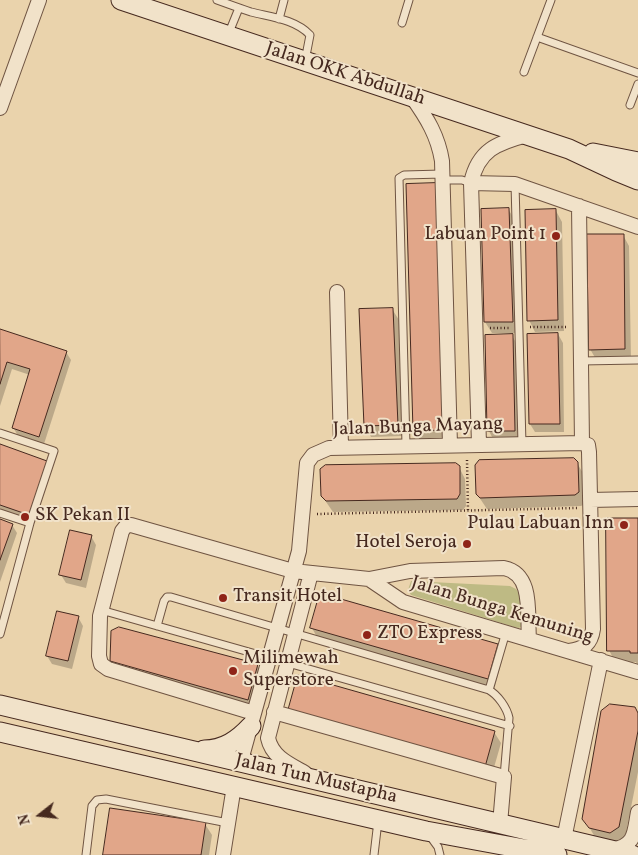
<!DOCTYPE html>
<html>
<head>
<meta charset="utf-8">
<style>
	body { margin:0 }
	#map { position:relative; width:638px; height:855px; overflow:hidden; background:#ead3ac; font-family:Vollkorn,serif }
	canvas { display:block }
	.north { position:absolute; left:15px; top:790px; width:50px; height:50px; -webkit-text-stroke:4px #f1e2c9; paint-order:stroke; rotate:254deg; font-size:14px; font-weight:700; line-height:20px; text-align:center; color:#46291f }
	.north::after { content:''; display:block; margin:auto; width:18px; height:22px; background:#46291f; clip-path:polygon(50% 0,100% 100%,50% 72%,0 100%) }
</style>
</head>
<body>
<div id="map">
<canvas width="638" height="855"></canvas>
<div class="north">N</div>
</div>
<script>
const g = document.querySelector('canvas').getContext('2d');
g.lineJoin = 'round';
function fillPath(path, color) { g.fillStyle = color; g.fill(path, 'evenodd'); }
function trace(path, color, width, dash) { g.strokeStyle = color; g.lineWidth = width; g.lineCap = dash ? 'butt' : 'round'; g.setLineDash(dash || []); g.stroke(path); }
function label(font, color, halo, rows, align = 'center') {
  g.font = font + ' Vollkorn,serif'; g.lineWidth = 4; g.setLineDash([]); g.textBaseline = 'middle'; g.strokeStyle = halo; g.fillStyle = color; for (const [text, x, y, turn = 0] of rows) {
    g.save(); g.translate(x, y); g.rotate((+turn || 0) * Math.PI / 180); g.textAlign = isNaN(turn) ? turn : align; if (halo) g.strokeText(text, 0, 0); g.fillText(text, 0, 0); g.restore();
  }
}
const green = new Path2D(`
	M411,581L510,586L516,589L520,594L522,626L519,628L514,627L411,595L408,590Z`);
const shadow = new Path2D(`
	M408,185L448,441L421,442L414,431Z
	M508,209L515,220L518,333H492L485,322L482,210Z
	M556,211L562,222L564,331L535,332L529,320Z
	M623,235L629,246L631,360L597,361L590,349Z
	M392,309L399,320L403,436L371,437L365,425Z
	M0,330L66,352L71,360L44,444L18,436L13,427L30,375L12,369L0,406Z
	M558,334L563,343L564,432H535L530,424Z
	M512,336L517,344L519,439H493L489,431Z
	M0,446L46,462L51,470L33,523L0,511Z
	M577,463L584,475L585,504L581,506L487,509L477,494Z
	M459,467L465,479L466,506L463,510L333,512L322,496Z
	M0,520L12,525L17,533L0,582Z
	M638,520V664H637L636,662H615L609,650Z
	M91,536L96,545L86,588L66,583L61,575Z
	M78,617L83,626L72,669L52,664L47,656Z
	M312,628L497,645L503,657L494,690L318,639Z
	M111,661L257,665L263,676L254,711L117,672Z
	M638,715V772L625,838L617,844L596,839L584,818Z
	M296,723L494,732L501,743L491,778Z
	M205,824L212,835L209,855H104Z`);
const building = new Path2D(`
	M436,183L443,430L413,431L406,184Z
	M509,208L513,322H484L481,209Z
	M556,209L558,320L527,321L525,210Z
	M587,234H624L625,349L589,350Z
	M393,308L398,425L364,426L359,309Z
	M0,329L67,351L39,437L12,428L30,369L7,362L0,384Z
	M558,333L560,424H529L527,334Z
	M513,334L515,431H487L485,335Z
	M0,444L47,461L29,515L0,505Z
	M574,458L578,462L579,492L575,495L480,498L476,494L475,465L479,460Z
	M456,463L460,466V494L457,499L326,501L321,496L320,469L325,465Z
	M606,518H638V653H630V651H607Z
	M0,519L13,524L0,560Z
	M70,530L92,535L81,580L59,575Z
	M320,593L498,644L488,679L310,628Z
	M57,611L79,616L68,661L46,656Z
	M119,627L258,664L248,700L110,661L111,631Z
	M298,675L495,731L485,767L288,711Z
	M610,704L635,707L638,713V731L619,827L610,833L589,828L582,819L601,711Z
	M110,808L206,822L201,855H103Z`);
const path = new Path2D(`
	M530,327H567
	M490,328H509
	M467,460L468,511
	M317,514L577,508`);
const lane = new Path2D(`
	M217,0C228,4 239,8 251,12C270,17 295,19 310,35L305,61
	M279,19L284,0
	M402,23L409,0
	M228,35L239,8
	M537,37L638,73
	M524,72L551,0
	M630,105L638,84
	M442,180H462L471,183
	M515,184L522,444
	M581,361L638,360
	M0,433L54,451L30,523L0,513
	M406,445L399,178L404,175L442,174
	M101,610L510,726
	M157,626L164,601L167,597H171L489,690C498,695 507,708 509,718L504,777
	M0,634L30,523
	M489,690L506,632
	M430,836L438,847L440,855
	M86,855L92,806L97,800L106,799L228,823
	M374,855L378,821`);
const street = new Path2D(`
	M412,97C427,118 438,136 442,161L450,445
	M0,108L39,0
	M471,183L515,184L638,227
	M579,206L582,443
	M337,292L341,446
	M479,444L471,183C478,150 497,143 527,135
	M590,500L638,499
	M369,579L410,571L504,568C534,574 527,615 529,639
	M274,712L504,777L500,824
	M254,713L108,669L101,664L99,656L100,616L122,531L126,526L131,525L293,571L369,579L403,602L638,672
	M243,762V753L299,551L307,463L313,455L329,448L582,443L588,445L589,452L593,629C591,644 584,649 569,651
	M305,773C289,764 272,757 268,738L311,573
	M564,839L601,660
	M612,850C636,845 634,833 638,812
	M223,855L234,786`);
const secondary = new Path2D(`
	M121,0L569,149L616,171L638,180
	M593,153L638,162
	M0,705L632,855
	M0,732L426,831L557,855
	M204,750C224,750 238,740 251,726`);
const markers = [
	[556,236,5,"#8f2418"],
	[25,517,5,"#8f2418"],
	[624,525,5,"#8f2418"],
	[467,544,5,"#8f2418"],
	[223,598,5,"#8f2418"],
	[367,635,5,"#8f2418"],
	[233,671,5,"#8f2418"]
];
const streetNames = [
	["Jalan OKK Abdullah",345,75,18],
	["Jalan Bunga Mayang",418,428,-2],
	["Jalan Bunga Kemuning",502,611,17],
	["Jalan Tun Mustapha",316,780,13]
];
const poiNames = [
	["Labuan Point 1",546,236,"right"],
	["SK Pekan II",35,517],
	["Pulau Labuan Inn",614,525,"right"],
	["Hotel Seroja",457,544,"right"],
	["Transit Hotel",233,598],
	["ZTO Express",377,635],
	["Milimewah",243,660],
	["Superstore",243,682]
];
fillPath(green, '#beba84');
fillPath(shadow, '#0003');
fillPath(building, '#e1a689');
trace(building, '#46291f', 1);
trace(lane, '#6f5442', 9);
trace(street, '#6f5442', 16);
trace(secondary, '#46291f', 21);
trace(path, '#46291f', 2.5, [1, 2.5]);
trace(lane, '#f1e2c9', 7);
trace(street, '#f1e2c9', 14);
trace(secondary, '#f1e2c9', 19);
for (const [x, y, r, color] of markers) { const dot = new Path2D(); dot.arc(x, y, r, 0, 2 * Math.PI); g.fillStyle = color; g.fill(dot); trace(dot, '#f1e2c9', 2); }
label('19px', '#46291f', '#f1e2c9', streetNames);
label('19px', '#46291f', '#f1e2c9', poiNames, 'left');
</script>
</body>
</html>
